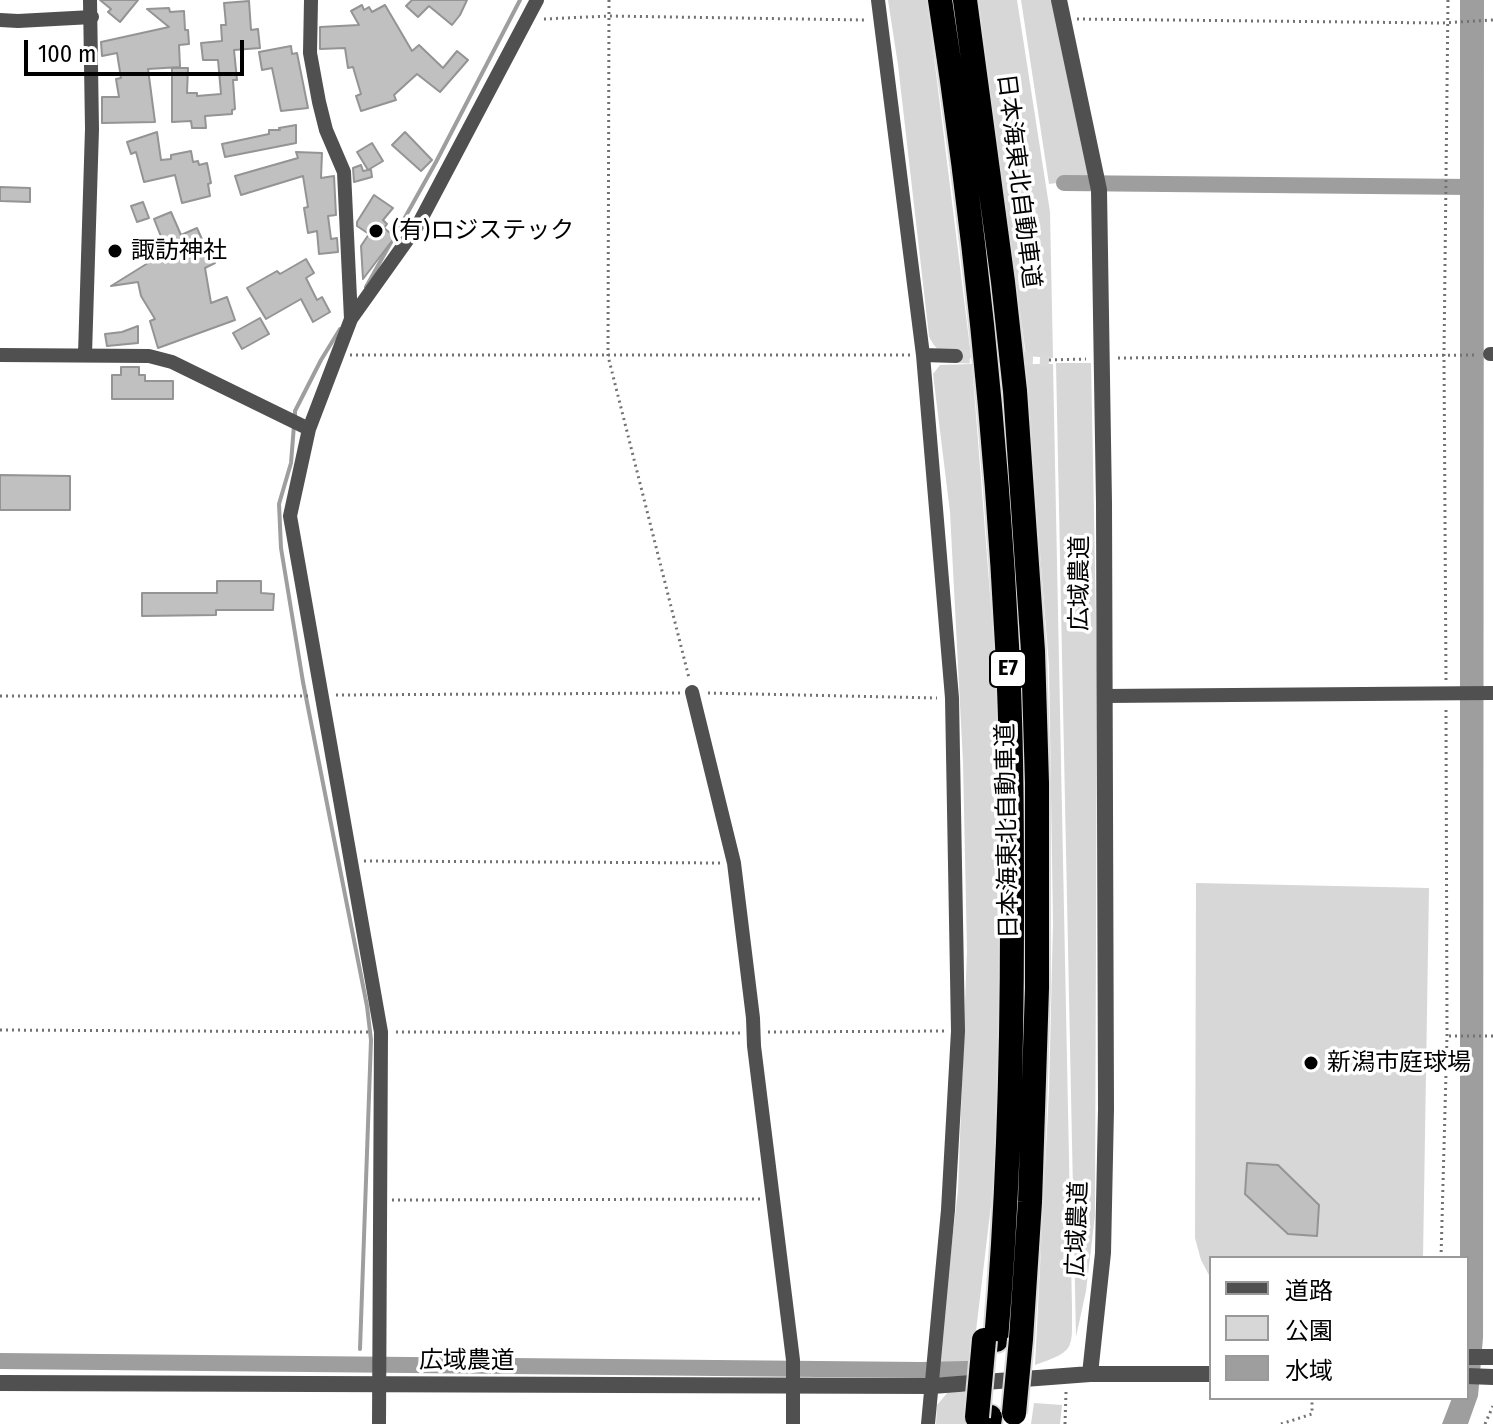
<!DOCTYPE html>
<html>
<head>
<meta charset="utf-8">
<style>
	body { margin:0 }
	#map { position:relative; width:1493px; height:1424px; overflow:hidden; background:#fff; font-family:"Fira Sans Condensed","Noto Sans JP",sans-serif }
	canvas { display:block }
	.legend { position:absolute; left:1209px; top:1256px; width:260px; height:144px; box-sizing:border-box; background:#fff; border:2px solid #999; margin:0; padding:10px 14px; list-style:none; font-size:24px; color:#000 }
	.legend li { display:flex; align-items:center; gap:16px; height:40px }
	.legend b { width:40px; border:2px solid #999 }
	.scale { position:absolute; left:24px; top:40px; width:220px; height:36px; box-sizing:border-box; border:4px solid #000; border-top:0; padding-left:10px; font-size:24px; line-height:28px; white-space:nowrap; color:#000; -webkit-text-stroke:6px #fff; paint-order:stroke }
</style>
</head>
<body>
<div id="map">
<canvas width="1493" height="1424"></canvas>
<ul class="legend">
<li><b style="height:10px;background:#505050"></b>道路</li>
<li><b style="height:22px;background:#d7d7d7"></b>公園</li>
<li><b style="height:22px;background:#9e9e9e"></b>水域</li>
</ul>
<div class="scale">100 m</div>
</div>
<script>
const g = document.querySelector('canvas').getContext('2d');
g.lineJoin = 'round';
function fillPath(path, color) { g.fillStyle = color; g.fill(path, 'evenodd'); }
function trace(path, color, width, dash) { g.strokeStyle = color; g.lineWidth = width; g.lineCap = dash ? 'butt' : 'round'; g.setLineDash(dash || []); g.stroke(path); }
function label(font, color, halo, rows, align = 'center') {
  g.font = font + ' "Fira Sans Condensed","Noto Sans JP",sans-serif'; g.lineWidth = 7; g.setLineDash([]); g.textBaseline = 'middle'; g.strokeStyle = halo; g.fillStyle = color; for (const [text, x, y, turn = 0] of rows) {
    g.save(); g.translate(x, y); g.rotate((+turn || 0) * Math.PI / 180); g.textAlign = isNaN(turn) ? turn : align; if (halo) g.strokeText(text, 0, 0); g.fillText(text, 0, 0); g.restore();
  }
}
const green = new Path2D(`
	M888,0H927L970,348L971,358H969C951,358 936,354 929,336L898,65Z
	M978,0H1017L1050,212L1053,358L1026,356Z
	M1021,0H1055L1089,179L1049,184Z
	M1056,363H1091L1097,669L1095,1215L1086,1291L1076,1337Z
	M972,364L999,710L1001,1059L996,1163L971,1373L947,1376L942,1374L938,1368L939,1355L958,1190L967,951L963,762L950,512L933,374L940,365Z
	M1025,364H1053L1072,1308C1072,1349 1076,1351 1035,1365L1049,1091L1053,923L1049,666Z
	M1196,883L1429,888L1423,1258H1211V1279L1201,1260L1195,1238Z
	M948,1392H971L968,1424H936L937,1405Z
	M1034,1403L1062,1405L1060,1424H1031Z`);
const water = new Path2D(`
	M1460,0H1484L1483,1338L1478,1396L1468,1424H1442L1452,1398H1467V1258H1460Z`);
const stream = new Path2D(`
	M366,287L436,162L520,0
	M295,416V411L321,360L340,329
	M294,425L291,463L279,504L281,548L303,682L367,1006L371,1040L360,1349`);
const canal = new Path2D(`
	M1064,183L1471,187
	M0,1361L921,1370L967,1369`);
const building = new Path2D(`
	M100,0H138L120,22L108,12L111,9Z
	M412,0H467L460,15L452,25L429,6L418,17L406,6Z
	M249,1L251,30L258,29L260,48L234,50L237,80H233L235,109L232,110V114L205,116L206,128H192L191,121L172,122V68H188L187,93H197V96L221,94L218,60H203L201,43L222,41L221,25H226L224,3Z
	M362,5L364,10L369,7L372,12L385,5L412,51L419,45L443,68L457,51L468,60L440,92L417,74L394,95L396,100L361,111L356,96L361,94L353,67L348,68L345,48L320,49V27L359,25L351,11Z
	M169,8L170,12L184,11L185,30H188L189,44L179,45L180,67L148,69L155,122L102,123V97H119L116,79L121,78L117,53L102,56L101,42L169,27L147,9Z
	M291,46L292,54L297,53L308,108L281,111L272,68L262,70L259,52Z
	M296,125V143L225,157L222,144L269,134V130H280L279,128Z
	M157,132L161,160L171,159V155L191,151L193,162L198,161L199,165L207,163L211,183L208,184L210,196L182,203L175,175L144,182L136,152L131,154L127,142Z
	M405,132L432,160L421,171L392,145Z
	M372,143L383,161L368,170H371L372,177L354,182L353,168L361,165L363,171L368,170L357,152Z
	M296,152L322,153L321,178L334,176L336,215L328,216L331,239L337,238L338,252L319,254L317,231L308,233L304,208L308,207L303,176L241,195L235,176L298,158Z
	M0,187L30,188V202L0,201Z
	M374,195L393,208L383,220L387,224L384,228L395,237L363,279L361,246L369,234L357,226V222Z
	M143,202L149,218L137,222L131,206Z
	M171,212L181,235L197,228L205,246L208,244L215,263L205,268L211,303L227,297L235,320L158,348L150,321L155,319L141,296L138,282L111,286L148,263L147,261L166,249L154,219Z
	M306,259L314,273L306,278L317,300L322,297L330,312L313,322L301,299L266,319L247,288L277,271L280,274Z
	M260,318L269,334L242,349L233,333Z
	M138,326V343L107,346L105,334L122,332Z
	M121,367H139V375H145V381H173V399H112V375H121Z
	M0,475L70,476V510H0Z
	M217,581H261V593L274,594L273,610H216V615L142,616V593H217Z
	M1247,1163L1278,1165L1319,1205L1317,1236L1288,1234L1245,1194Z`);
const minorTunnel = new Path2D(`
	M956,356L1049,360`);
const path = new Path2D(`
	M609,0L608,356L689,678
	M544,19L609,16L865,20
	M1077,19L1441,23L1493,20
	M350,355H910
	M1118,358L1478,355
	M1049,360L1086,359
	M1446,680L1444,355L1448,0
	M708,693L937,698
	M336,695L681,693
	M0,696H309
	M364,861L721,863
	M0,1030L368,1032
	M396,1032L740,1033
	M768,1032L944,1031
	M1449,1036H1493
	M392,1200L760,1199
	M1441,1258L1447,1036L1446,708
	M1065,1424L1066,1392
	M1281,1424L1312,1414V1398
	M1485,1424L1493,1406`);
const minor = new Path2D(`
	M311,0L310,53L319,102L326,130L344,172L351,319
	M878,0L923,355L952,698L958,1031L948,1210L928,1424
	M0,20L18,21L92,17
	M85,354L92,129L90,0
	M1490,354H1493
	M0,355L149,356L172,362L309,429
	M923,355L956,356
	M692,692L734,863L753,1018L754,1046L793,1360V1424
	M1104,696L1493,693
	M379,1424L381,1032L290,516L309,429L351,319L418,225L537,0`);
const tertiary = new Path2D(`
	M1059,0L1099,190L1104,503L1106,1109L1103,1253L1090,1374
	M1467,1357H1493
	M1467,1376L1493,1377
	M0,1383L932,1386L1090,1374H1211`);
const motorway = new Path2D(`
	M940,0C973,214 996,429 1007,645C1012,737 1012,830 1012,922C1012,1061 1008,1201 996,1340
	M965,0L1003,282L1015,391L1033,651L1037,783V988L1030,1202L1021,1339
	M989,1424L990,1417`);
const motorwayBridge = new Path2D(`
	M1014,1413L1021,1339
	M977,1417L984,1340`);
const markers = [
	[376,231,8,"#000"],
	[115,251,8,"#000"],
	[1311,1063,8,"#000"]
];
const shields = [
	[1008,669,36]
];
const shieldNames = [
	["E7",1008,669]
];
const streetNames = [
	["日本海東北自動車道",1018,181,83],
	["広域農道",1080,583,-90],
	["日本海東北自動車道",1008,831,-91],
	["広域農道",1078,1229,-88],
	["広域農道",467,1361]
];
const poiNames = [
	["(有)ロジステック",392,231],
	["諏訪神社",131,251],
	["新潟市庭球場",1327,1063]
];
fillPath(green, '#d7d7d7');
fillPath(water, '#9e9e9e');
trace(stream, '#9e9e9e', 4);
trace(canal, '#9e9e9e', 16);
fillPath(building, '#c0c0c0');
trace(building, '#949494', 2);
trace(minorTunnel, '#d9d9d9', 14, [14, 7]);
trace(motorway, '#dbdbdb', 28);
trace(path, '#727272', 3, [2, 4]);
trace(minor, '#505050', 14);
trace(tertiary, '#505050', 16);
trace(motorway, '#000', 24);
trace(motorwayBridge, '#dbdbdb', 28, []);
trace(motorwayBridge, '#000', 24);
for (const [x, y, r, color] of markers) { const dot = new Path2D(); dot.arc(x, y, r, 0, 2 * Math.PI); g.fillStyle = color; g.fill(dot); trace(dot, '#fff', 3); }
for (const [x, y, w] of shields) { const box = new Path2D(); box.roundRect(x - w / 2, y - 18, w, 36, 6); g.fillStyle = '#fff'; g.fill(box); trace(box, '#000', 2); }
label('bold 22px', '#000', null, shieldNames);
label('24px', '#000', '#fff', streetNames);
label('24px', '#000', '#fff', poiNames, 'left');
</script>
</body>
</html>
